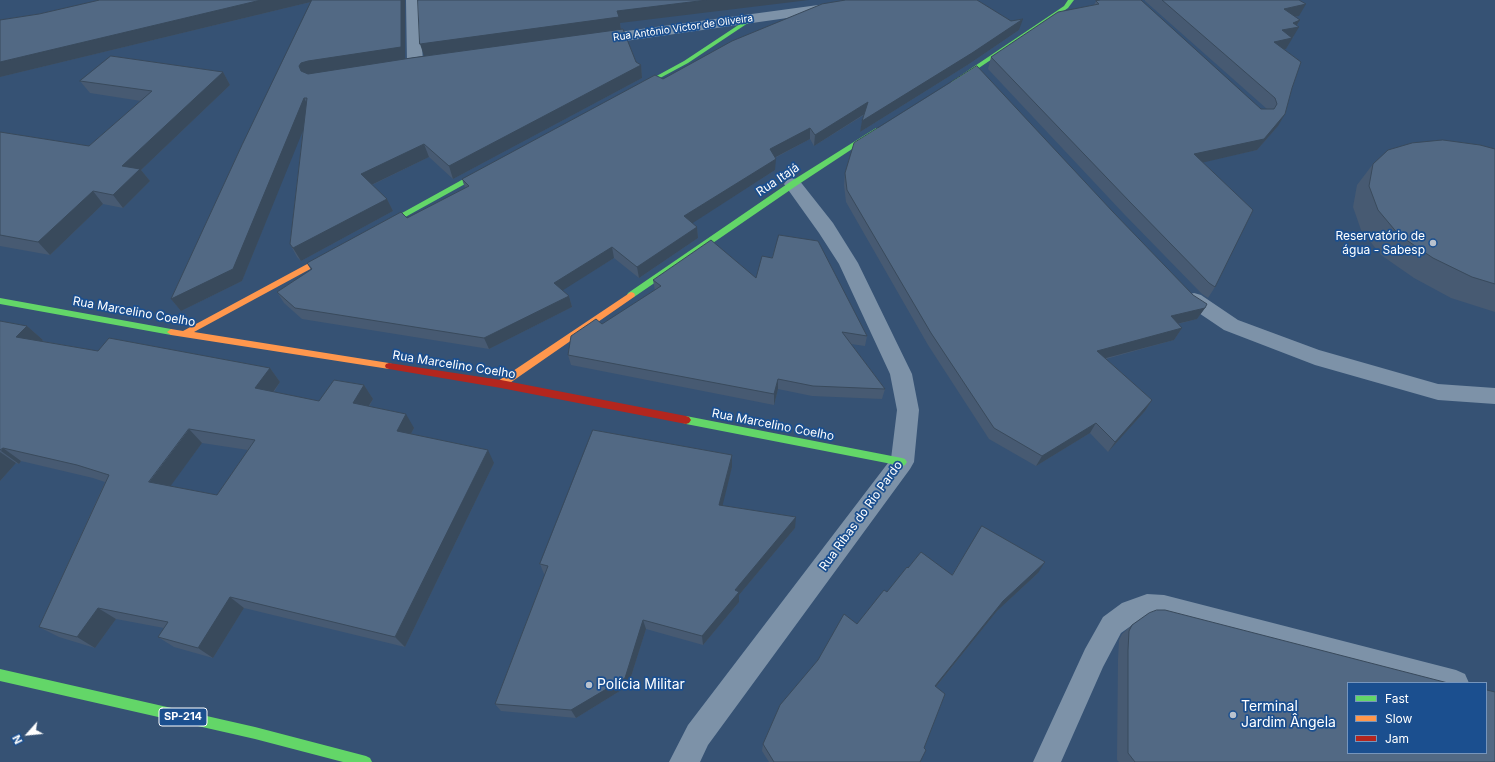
<!DOCTYPE html>
<html>
<head>
<meta charset="utf-8">
<style>
	body { margin:0 }
	#map { position:relative; width:1495px; height:762px; overflow:hidden; background:#365274; font-family:Inter,sans-serif }
	canvas { display:block }
	.legend { position:absolute; left:1347px; top:682px; width:140px; height:72px; box-sizing:border-box; background:#1b4f8f; border:1px solid #7695bc; margin:0; padding:5px 7px; list-style:none; font-size:12px; color:#fff }
	.legend li { display:flex; align-items:center; gap:8px; height:20px }
	.legend b { width:20px; border:1px solid #7695bc }
	.north { position:absolute; left:8px; top:714px; width:40px; height:40px; -webkit-text-stroke:3px #1b4f8f; paint-order:stroke; rotate:243deg; font-size:11px; font-weight:700; line-height:16px; text-align:center; color:#fff }
	.north::after { content:''; display:block; margin:auto; width:14px; height:18px; background:#fff; clip-path:polygon(50% 0,100% 100%,50% 72%,0 100%) }
</style>
</head>
<body>
<div id="map">
<canvas width="1495" height="762"></canvas>
<ul class="legend">
<li><b style="height:5px;background:#63d668"></b>Fast</li>
<li><b style="height:5px;background:#ff974d"></b>Slow</li>
<li><b style="height:5px;background:#b3261e"></b>Jam</li>
</ul>
<div class="north">N</div>
</div>
<script>
const g = document.querySelector('canvas').getContext('2d');
g.lineJoin = 'round';
function fillPath(path, color) { g.fillStyle = color; g.fill(path, 'evenodd'); }
function trace(path, color, width, dash) { g.strokeStyle = color; g.lineWidth = width; g.lineCap = dash ? 'butt' : 'round'; g.setLineDash(dash || []); g.stroke(path); }
function label(font, color, halo, rows, align = 'center') {
  g.font = font + ' Inter,sans-serif'; g.lineWidth = 3.5; g.setLineDash([]); g.textBaseline = 'middle'; g.strokeStyle = halo; g.fillStyle = color; for (const [text, x, y, turn = 0] of rows) {
    g.save(); g.translate(x, y); g.rotate((+turn || 0) * Math.PI / 180); g.textAlign = isNaN(turn) ? turn : align; if (halo) g.strokeText(text, 0, 0); g.fillText(text, 0, 0); g.restore();
  }
}
const lane = new Path2D(`
	M1194,293L1201,295L1238,320L1319,350L1438,384L1495,388V404L1438,400L1315,365L1224,330L1187,305L1185,300L1187,295Z
	M1147,594L1164,595L1456,670L1465,674L1469,683H1408L1164,619L1147,618L1138,621L1121,633L1103,667L1061,762H1033L1085,649L1103,617L1122,603Z`);
const street = new Path2D(`
	M406,0H420L423,64L421,67L415,69L409,67L407,64Z
	M855,0H893L891,3L886,4L597,45L592,43L589,40L592,37L597,35Z
	M793,178L799,180L833,223L858,263L912,374L919,410L914,462L910,469L708,745L700,762H669L688,725L891,459L897,410L890,374L839,264L819,233L784,184L787,180Z`);
const fast = new Path2D(`
	M1068,0H1074L1068,8L955,84H951V82L1064,6Z
	M749,18L751,19V21L688,63L634,92L629,91L684,61Z
	M876,128H880L881,130L796,186L634,297H628L627,295L628,293L790,182Z
	M487,166H493L494,168L380,231L377,232L373,229Z
	M0,298L171,329L175,332L171,335L0,304Z
	M686,416L902,458L905,459L907,462L905,465L902,466L686,424L683,423L681,420L683,417Z
	M0,669L255,727L366,756L370,758L372,762H343L255,739L0,681Z`);
const slow = new Path2D(`
	M335,249L339,252L338,254L194,332L389,363L392,364L393,366L392,368L389,369L171,335L167,332L171,329L183,331Z
	M631,292L634,293L635,295L634,297L504,387H498L496,384L498,381Z`);
const jam = new Path2D(`
	M389,363L501,380L686,416L689,417L691,420L689,423L686,424L501,388L389,369L386,368L385,366L386,364Z`);
const wall = new Path2D(`
	M100,0H405V59L620,23L621,29L636,62L641,65L642,78L453,179L429,157L372,185L387,199L393,211L301,261L297,257L290,244L303,129L242,281L181,311L171,299L311,2L0,77V20L39,14Z
	M1145,0H1299V16L1295,17L1300,20L1297,25L1293,38H1292L1286,49H1284L1292,88L1278,126L1257,150L1203,162L1215,287L1208,298L1202,294L1124,214L988,69L991,57L1094,5L1096,1L1261,109H1267L1145,1Z
	M1019,30L969,64L860,132L864,115L814,146L810,139L775,158V170L692,223L697,227L698,238L639,278L614,258L562,290L569,296L572,307L489,349L302,319L284,303L277,292L311,270L307,263L407,218L465,188L462,179L663,79Z
	M223,72L230,85L141,170L150,181L123,208L103,204L50,255L0,246V132L89,146L141,101L90,93L80,81Z
	M1495,149V312L1451,298L1414,278L1381,255L1361,230L1353,207L1357,185L1373,164Z
	M845,173L1113,212L1205,308L1197,319L1178,324L1182,328L1174,340L1106,359L1152,400L1145,411L1108,452L1090,433L1036,466L989,439L928,345L846,202L844,185Z
	M756,278L867,336L865,346L851,344L885,389L882,399L812,396L778,389L774,405L571,365L568,355L602,324L655,291L653,280Z
	M0,321L27,326L43,340L42,341L98,351L270,368L280,382L274,392L319,401L364,385L373,399L369,407L414,428L411,434L494,463L405,647L244,608L213,658L174,647L158,637L164,628L116,619L95,648L59,637L39,627L105,482L93,478L21,461L19,464L16,463L0,481ZM202,443L248,450L217,495L170,486Z
	M732,467L722,505L795,528L739,595V602L703,645L646,629L628,686L576,718L501,711L495,704L545,574H544L540,564Z
	M908,568L952,575L1038,573L997,611L936,687L924,748L920,762H769L762,751L763,744L857,624L887,592Z
	M1132,625L1486,753V691L1487,690L1495,762H1119L1117,760L1118,659L1119,640L1122,634Z`);
const shadedWall = new Path2D(`
	M261,0H319L0,77V62Z
	M401,0H405V60L305,79L299,66L301,63Z
	M707,0H809L620,23L621,30L424,56L420,44L617,11Z
	M1306,4L1299,16L1278,20L1284,9Z
	M1023,19L1019,30L969,64L860,132L862,121Z
	M1300,20L1295,28L1299,27L1286,49L1268,53L1274,42L1282,30L1293,23Z
	M641,65L642,78L453,179L449,166Z
	M223,72L230,85L141,170L150,181L123,208L113,195L122,166Z
	M304,98L311,111L242,281L181,311L171,299Z
	M868,102L866,113L814,146L815,135Z
	M1285,114L1278,126L1257,150L1188,166L1194,154Z
	M810,128V139L770,160V149Z
	M424,144L429,157L367,187L361,174Z
	M776,159L775,170L685,228L684,216Z
	M93,191L103,204L50,255L38,242Z
	M387,199L393,211L301,261L293,248Z
	M697,227L698,238L639,278L637,267Z
	M612,247L614,258L557,294L554,283Z
	M569,296L572,307L489,349L484,338Z
	M1205,308L1197,319L1164,327L1171,316Z
	M27,326L43,340L32,351L16,337Z
	M1182,328L1174,340L1091,362L1097,351Z
	M270,368L280,382L266,402L255,388Z
	M778,379V389L774,405V394Z
	M364,385L373,399L362,417L353,403Z
	M1152,400L1145,411L1108,452L1115,442Z
	M406,414L414,428L405,445L397,431Z
	M1096,423L1090,433L1036,466L1042,456Z
	M189,429L202,443L164,495L149,482Z
	M3,448L21,461L19,464L1,451Z
	M488,450L494,463L405,647L395,637Z
	M0,452L16,463L0,481Z
	M732,455V467L720,516L719,505Z
	M796,517L795,528L739,595V602L703,645L702,636L735,590Z
	M1045,562L1038,573L997,611L930,694L935,686L1003,601Z
	M230,597L244,608L213,658L198,648Z
	M98,608L116,619L95,648L77,637Z
	M643,620L646,629L628,686L576,718L571,710Z`);
const building = new Path2D(`
	M100,0H261L0,62V20L39,14Z
	M312,0H401V47L308,61L301,63L299,66L301,71L308,74L411,58L623,29L636,62L641,65L449,166L424,144L361,174L387,199L293,248L290,244L307,98H304L233,269L171,299L242,145Z
	M418,0H707L617,11L619,17L420,44Z
	M846,0H977L1011,21L1023,19L972,53L862,121L868,102L815,135L810,128L770,149L776,159L684,216L697,227L637,267L612,247L554,283L569,296L484,338L295,308L277,292L312,269L307,263L401,212L407,218L469,186L462,179L655,75L663,79L732,41L822,4Z
	M1101,0H1141L1261,109H1274L1277,104L1275,98L1162,0H1299L1306,4L1284,9L1300,20L1293,23L1299,27L1282,30L1292,38L1274,42L1301,62L1292,88L1285,114L1264,139L1194,154L1253,210L1215,287L1209,283L1130,202L991,57L1058,12L1099,4L1096,1Z
	M111,56L223,72L122,166L140,169L113,195L93,191L38,242L0,235V132L89,146L152,91L80,81Z
	M977,66L1113,212L1193,295L1207,304L1205,308L1171,316L1182,328L1097,351L1152,400L1115,442L1096,423L1042,456L994,428L931,333L847,190L845,173L854,143Z
	M1443,140L1480,145L1495,149V284L1472,277L1433,258L1399,235L1378,210L1369,186L1373,164L1388,150L1412,143Z
	M779,235L818,241L867,336L842,332L885,389L813,386L778,379L774,394L568,355L571,336L596,319L602,324L661,286L653,280L711,240L756,278L762,256L772,258Z
	M0,321L27,326L16,337L98,351L109,338L270,368L255,388L319,401L334,380L364,385L353,403L406,414L397,431L488,450L395,637L230,597L198,648L158,637L168,622L98,608L77,637L39,627L109,475L77,465L3,448L0,450ZM189,429L255,440L217,495L149,482Z
	M593,430L732,455L719,505L796,517L735,590L739,592L702,636L643,620L625,678L571,710L495,704L548,566L540,564Z
	M982,526L1045,562L1003,601L935,686L945,694L924,748L926,750L920,762H774L763,744L780,705L818,660L844,614L857,624L884,590L887,592L907,567L908,568L921,552L952,575Z
	M1157,610H1165L1448,683H1348V753H1486V691L1487,690L1495,692V762H1135L1128,753V650L1129,631L1132,625L1149,613Z`);
const markers = [
	[1433,243,4,"#b9c2ce"],
	[589,685,4,"#b9c2ce"],
	[1233,715,4,"#b9c2ce"]
];
const farStreetnames = [
	["Rua Antônio Victor de Oliveira",683,28,-8]
];
const shields = [
	[183,717,48]
];
const shieldNames = [
	["SP-214",183,717]
];
const streetNames = [
	["Rua Itajá",778,180,-34],
	["Rua Marcelino Coelho",134,312,10],
	["Rua Marcelino Coelho",454,365,9],
	["Rua Marcelino Coelho",773,425,11],
	["Rua Ribas do Rio Pardo",861,516,-54]
];
const poiNames = [
	["Reservatório de",1425,236],
	["água - Sabesp",1425,250]
];
const nearPoinames = [
	["Polícia Militar",597,685],
	["Terminal",1241,707],
	["Jardim Ângela",1241,723]
];
fillPath(lane, '#7d92a8');
fillPath(street, '#7d92a8');
fillPath(fast, '#63d668');
fillPath(slow, '#ff974d');
fillPath(jam, '#b3261e');
fillPath(wall, '#475a72');
fillPath(shadedWall, '#394a5c');
fillPath(building, '#526984');
trace(building, '#394a5c', 1);
for (const [x, y, r, color] of markers) { const dot = new Path2D(); dot.arc(x, y, r, 0, 2 * Math.PI); g.fillStyle = color; g.fill(dot); trace(dot, '#1b4f8f', 1.5); }
label('10px', '#fff', '#1b4f8f', farStreetnames);
for (const [x, y, w] of shields) { const box = new Path2D(); box.roundRect(x - w / 2, y - 9, w, 18, 3); g.fillStyle = '#1b4f8f'; g.fill(box); trace(box, '#fff', 1); }
label('bold 11px', '#fff', null, shieldNames);
label('12px', '#fff', '#1b4f8f', streetNames);
label('12px', '#fff', '#1b4f8f', poiNames, 'right');
label('14px', '#fff', '#1b4f8f', nearPoinames, 'left');
</script>
</body>
</html>
